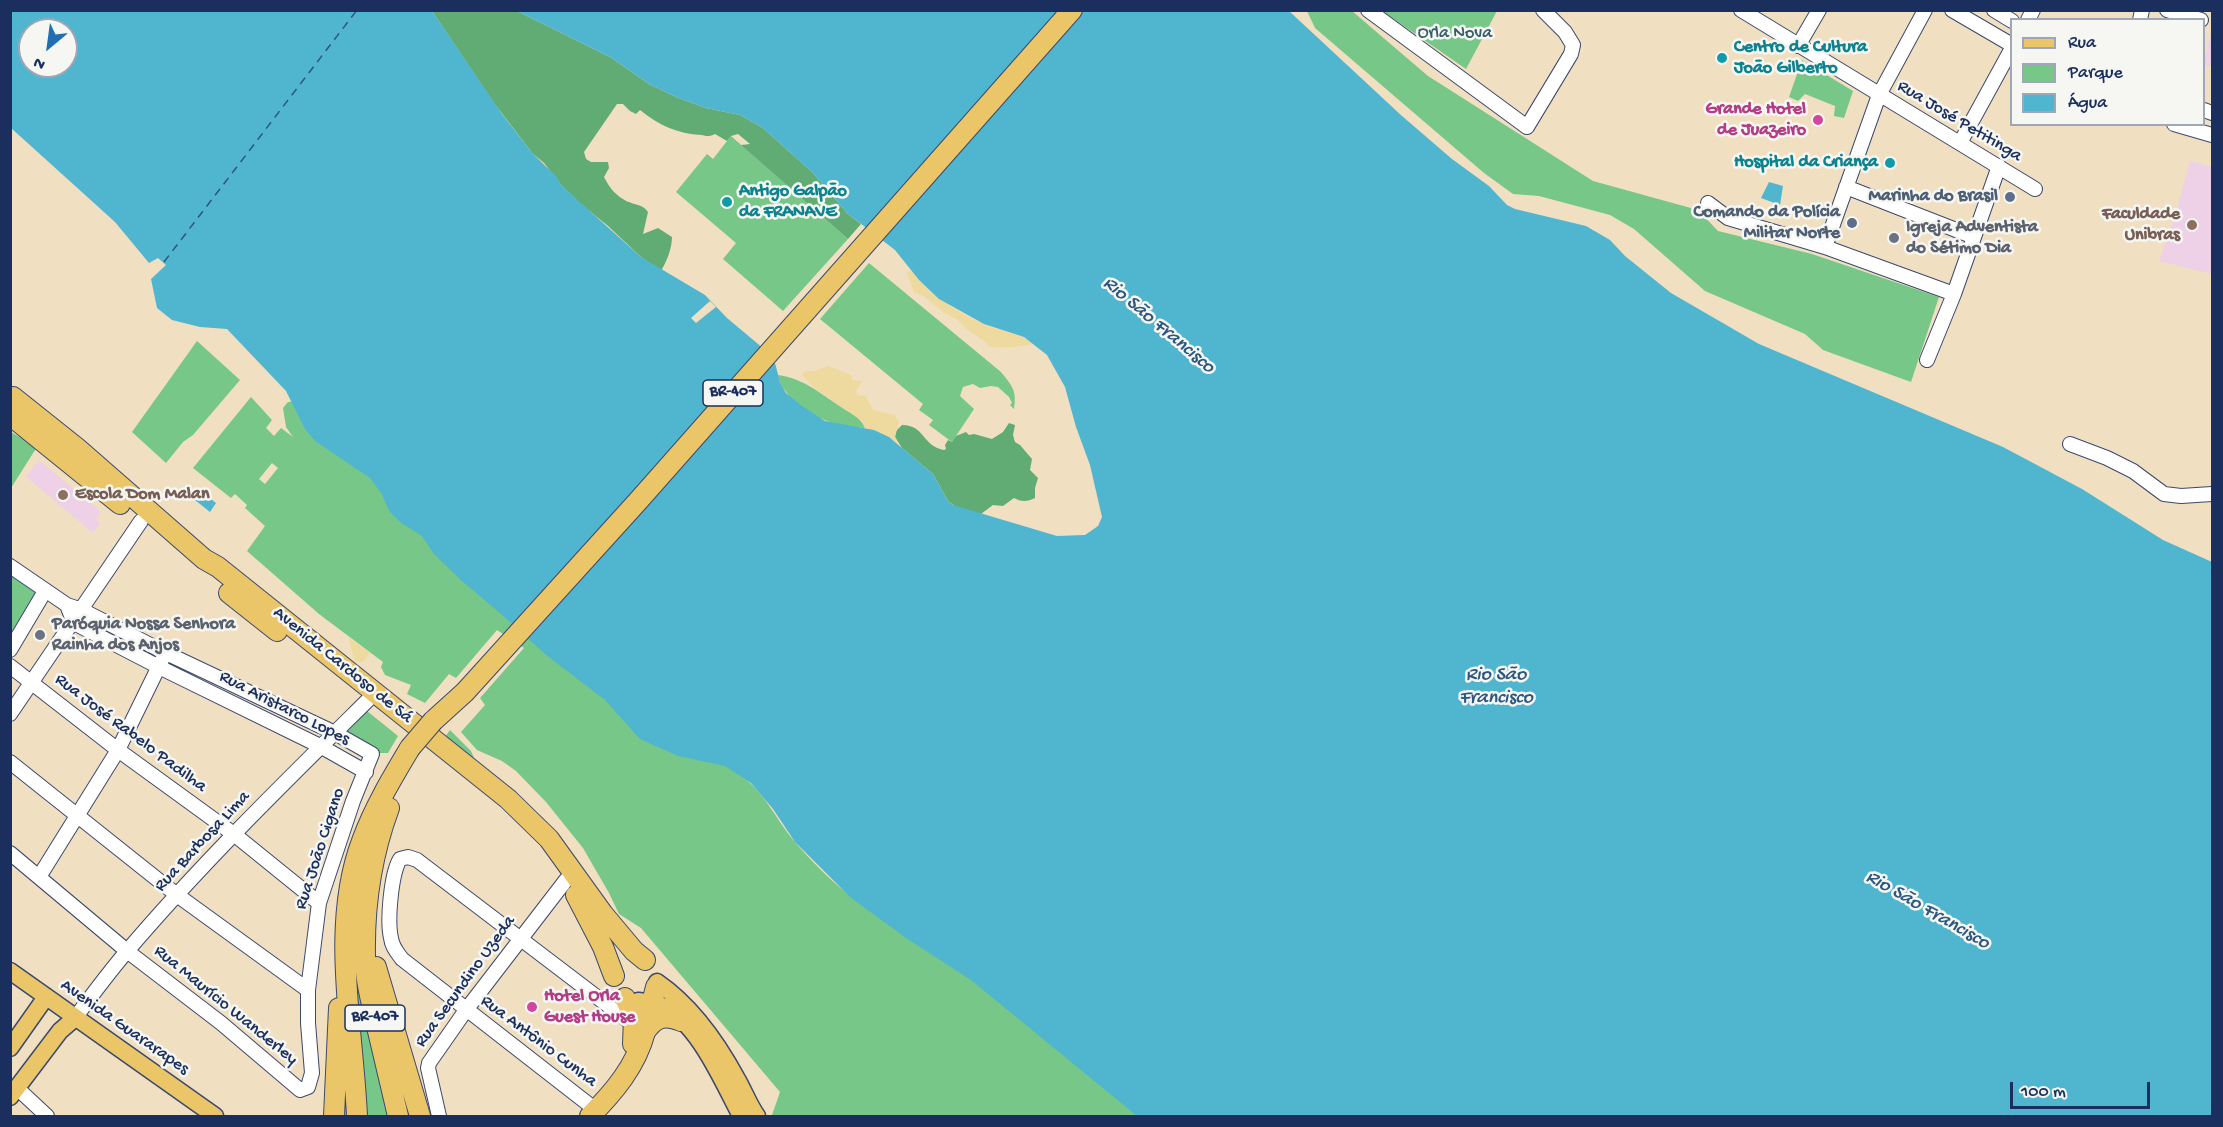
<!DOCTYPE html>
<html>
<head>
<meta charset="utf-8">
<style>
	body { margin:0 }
	#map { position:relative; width:2223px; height:1127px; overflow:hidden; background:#f1dfc2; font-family:"Gochi Hand",sans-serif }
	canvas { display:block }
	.frame { position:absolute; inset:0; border:12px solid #1b2f5e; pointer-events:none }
	.legend { position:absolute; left:2010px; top:18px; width:195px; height:108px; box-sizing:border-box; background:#f6f6f2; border:2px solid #9ea6b7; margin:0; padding:8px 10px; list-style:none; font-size:18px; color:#1b2f5e }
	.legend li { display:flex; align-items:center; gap:12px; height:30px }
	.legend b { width:30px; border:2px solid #9ea6b7 }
	.north { position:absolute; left:18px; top:18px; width:60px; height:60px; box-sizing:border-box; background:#f6f6f2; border:2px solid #9ea6b7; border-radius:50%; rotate:209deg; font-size:16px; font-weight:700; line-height:24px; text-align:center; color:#1b2f5e }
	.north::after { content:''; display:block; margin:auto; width:21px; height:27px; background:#1f6fb2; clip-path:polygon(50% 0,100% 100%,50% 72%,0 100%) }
	.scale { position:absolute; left:2010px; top:1082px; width:140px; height:27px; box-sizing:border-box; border:3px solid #1b2f5e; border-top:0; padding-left:8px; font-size:18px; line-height:21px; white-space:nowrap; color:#1b2f5e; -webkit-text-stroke:4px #f6f6f2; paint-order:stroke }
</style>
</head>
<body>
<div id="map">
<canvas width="2223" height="1127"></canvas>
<div class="frame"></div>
<ul class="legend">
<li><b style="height:8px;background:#ebc669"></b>Rua</li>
<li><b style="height:16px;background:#76c788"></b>Parque</li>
<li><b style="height:16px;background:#50b5ce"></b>Água</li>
</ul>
<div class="north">N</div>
<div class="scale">100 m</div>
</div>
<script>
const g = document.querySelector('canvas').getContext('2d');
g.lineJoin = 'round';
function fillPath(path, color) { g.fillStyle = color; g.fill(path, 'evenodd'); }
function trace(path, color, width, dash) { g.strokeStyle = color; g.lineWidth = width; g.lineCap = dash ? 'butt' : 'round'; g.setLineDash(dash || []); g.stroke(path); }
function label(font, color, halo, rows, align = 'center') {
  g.font = font + ' "Gochi Hand",sans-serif'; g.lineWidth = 5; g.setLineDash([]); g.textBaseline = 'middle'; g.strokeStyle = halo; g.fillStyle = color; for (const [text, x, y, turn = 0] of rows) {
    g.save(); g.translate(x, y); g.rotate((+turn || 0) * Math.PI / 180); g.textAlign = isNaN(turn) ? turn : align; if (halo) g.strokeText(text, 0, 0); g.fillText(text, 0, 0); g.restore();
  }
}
const built = new Path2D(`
	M2211,32L2212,33V67L2204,64Z
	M2190,161L2212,167V274L2159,261L2177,210Z
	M39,460L101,512L96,518L100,524L93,533L26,477Z`);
const green = new Path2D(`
	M1307,11H1352L1428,76L1593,181L1698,210L1718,231L1812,254L1939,297L1911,382L1823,350L1805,334L1705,291L1634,229L1610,215L1539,196L1513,194L1484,173L1315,28Z
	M1382,11L1497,10V11L1466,69Z
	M1802,60L1853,91L1844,118L1834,116L1835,106L1805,94L1798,101L1789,97Z
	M731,136L848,239L783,311L723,259L736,243L676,192L707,154L713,159Z
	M869,263L1001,372C1012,386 1017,390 1014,409L1010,405L1012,403L1009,397L998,387L991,386L980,388L973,384L963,387L960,396L974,409L952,442L929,425L933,420L919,410L923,404L820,319Z
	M197,341L240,380L193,435L183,442L166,463L132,432Z
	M778,375C803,378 821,394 841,407C851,414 860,416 865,428C857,427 849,427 841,425C818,421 783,400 778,375Z
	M251,397L272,420L266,428L274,436L281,428L293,437L286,427L283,408L288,402L297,401L740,775C765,792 776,820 795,842C814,865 856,906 883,916C889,918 896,917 902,917L1149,1116H774L772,1115L780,1092L641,928L619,914L609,893L583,848L546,802L516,771L502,761L477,750L461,732L485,705L480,698L524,648L497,630L456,678L449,674L425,703L407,694L411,685L385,675L381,667L383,662L319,614L247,551L265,526L245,508L247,505L235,494L231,498L193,468ZM272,463L278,468L265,484L259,479Z
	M11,432L37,447L11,488L10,433Z
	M11,575L40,594L11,642Z
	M367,711L398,736L388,753H374L344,735Z
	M450,730L471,751L474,758L473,759L445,737Z
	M367,939L417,1116H341L343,957Z`);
const forest = new Path2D(`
	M432,11H517L610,57L649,84L676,97L706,108L740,115L763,128L813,173L847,213L861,224L848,239L741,145L750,144L738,134L731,136L727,141L715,134C709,137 707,136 701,135C678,134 658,125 640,110L636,114L630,111L623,104H617L584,152L586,159L591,162H608L609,168L604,177C608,185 614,194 623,199C631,205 642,203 648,212L643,234L658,228L672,237C672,248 667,261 661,271L641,257L608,226L581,204L562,186L544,163L533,154L494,103Z
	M1009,423L1015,425L1013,435L1015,442L1020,445L1032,459L1030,470L1038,478L1035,488V498C1027,502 1021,502 1014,498L1003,506L993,505L981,514L956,507L948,501L933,474L902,448L895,437L896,431L902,425C925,425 922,446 944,450L946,449L945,445L948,440L952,442L956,436L966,432L969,435L974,434L992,439L1003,432Z`);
const sand = new Path2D(`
	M910,270C931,294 956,313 986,325C1002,331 1020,334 1034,343C1025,347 996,349 988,346L987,343L965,328L958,320L943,312L924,296L914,292L907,273Z
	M828,366L851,375L852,380L862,381L856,391L858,395L866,396L873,410L895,415L899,422L895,437L898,443L874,430L865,428L862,421L813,387L802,375L805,371H815Z
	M348,637L370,653L363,662L355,661Z`);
const water = new Path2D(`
	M10,11H432L502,114L533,154L556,176L562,186L641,257L705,295L727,318L764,349L775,363L780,382L786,393L802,406L825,421L874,430L889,437L933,474L948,501L953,505L1057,536L1085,535L1098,526L1102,517L1090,465L1076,427L1065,387L1047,355L1024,337L984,324L939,299L919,280L895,250L847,213L813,173L763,128L740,115L706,108L676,97L649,84L610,57L517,11H1289L1402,116L1452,159L1489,186L1507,205L1515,209L1586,226L1610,240L1625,256L1671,293L1759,344L2003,447L2082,489L2163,540L2212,562V1116H1137L971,980L906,938L850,897L795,842L773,809L751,783L725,766L678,756L640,739L605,700L545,654L500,613L462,581L434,554L422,536L400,522L389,511L382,494L370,478L315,441L305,429L286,391L227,329L200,327L172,320L157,308L151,279L166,265L158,258L149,263L115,222L11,128ZM30,30H66V66H30Z
	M1769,182L1783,186L1780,205L1761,198Z
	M202,492L216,503L210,512L195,500Z`);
const pier = new Path2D(`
	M710,301L716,307L696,323L691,318Z`);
const ferry = new Path2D(`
	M164,262L357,10`);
const minor = new Path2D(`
	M1368,10L1527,127L1571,54L1573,45L1565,32L1543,10
	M1741,10L2035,189
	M1952,10L2012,45
	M1994,10L2012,21
	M2167,10L2201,20
	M2028,20L2033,10
	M2140,20L2142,10
	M1798,46L1819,10
	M2204,110L2212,113
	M2174,124L2212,135
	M1960,143L2012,48
	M1846,187L1974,237
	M1708,203L1728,218L1825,247L1954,294
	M1825,247L1879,95L1925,10
	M1927,360L1954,294L1999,166
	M2070,444L2107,458L2133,471L2164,494L2181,496L2212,494
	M10,566L67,605L82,610L166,653L335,733L372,754L353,801L319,903L308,990V1023L312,1073L308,1087L300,1090L221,1023L127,951L10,853
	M67,605L74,623L159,667L320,746L366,772
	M10,650L45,591
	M10,666L118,750L235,835L319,903
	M10,714L141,521
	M10,762L177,895L308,990
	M39,877L118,750L162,660
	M75,1018C92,995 109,972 128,950C203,862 286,781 368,700
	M17,1088L47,1116
	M596,1110L402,959C397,952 392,947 391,938C387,921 391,874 400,859L408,857L417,860L635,1026
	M439,1116L428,1068L429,1063L466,1010L566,880`);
const major = new Path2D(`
	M10,971L215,1116
	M657,982C692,1006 717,1042 737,1079C744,1091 749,1105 757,1116
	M638,1001C645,1002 653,1002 660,1005C698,1021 723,1083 741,1116
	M10,1048L46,997
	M10,1097L60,1031L75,1018`);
const highway = new Path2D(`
	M13,397L77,448L204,559L218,567L508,799L549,839L603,914L634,951L645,960
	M10,415L120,504
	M229,593L277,631
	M433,721L465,692L639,500L1072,10
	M389,808C372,854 364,905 365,956C365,979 372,1004 377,1027C384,1057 391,1087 398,1116
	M576,895L603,947L614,976
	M376,967L420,1116
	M625,998L634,1018L633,1044
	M645,1032C655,1017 665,1014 681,1021
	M334,1116L339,1008
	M357,1116C353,1028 330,925 362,841C374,808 392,778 410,748
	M590,1116C614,1092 636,1066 645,1032C649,1017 652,1002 656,987`);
const highwayBridge = new Path2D(`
	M410,748L433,721`);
const markers = [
	[1722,58,6,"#0f9aa8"],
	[1818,120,6,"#d1479c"],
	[1890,163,6,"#0f9aa8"],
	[2010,197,6,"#5c6f8a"],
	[727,202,6,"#0f9aa8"],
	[1852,223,6,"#5c6f8a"],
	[2192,225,6,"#8d6e63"],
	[1894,238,6,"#6b7280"],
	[63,495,6,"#8d6e63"],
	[40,635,6,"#6b7280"],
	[532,1007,6,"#d1479c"]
];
const shields = [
	[733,393,60],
	[375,1018,60]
];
const shieldNames = [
	["BR-407",733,393],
	["BR-407",375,1018]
];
const parkNames = [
	["Orla Nova",1455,34]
];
const cultureNames = [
	["Centro de Cultura",1734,48],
	["João Gilberto",1734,69],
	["Hospital da Criança",1878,163,"right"],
	["Antigo Galpão",739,192],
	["da FRANAVE",739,213]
];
const hotelNames = [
	["Grande Hotel",1806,110],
	["de Juazeiro",1806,131],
	["Hotel Orla",544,997,"left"],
	["Guest House",544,1018,"left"]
];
const streetNames = [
	["Rua José Petitinga",1959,122,31],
	["Avenida Cardoso de Sá",342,666,39],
	["Rua Aristarco Lopes",284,709,27],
	["Rua José Rabelo Padilha",130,734,37],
	["Rua Barbosa Lima",203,842,-47],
	["Rua João Cigano",321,849,-72],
	["Rua Secundino Uzeda",466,982,-54],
	["Rua Maurício Wanderley",225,1006,39],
	["Avenida Guararapes",124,1028,35],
	["Rua Antônio Cunha",538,1042,37]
];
const serviceNames = [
	["Marinha do Brasil",1998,197],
	["Comando da Polícia",1840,213],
	["Militar Norte",1840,234]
];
const educationNames = [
	["Faculdade",2180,215],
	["Unibras",2180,236],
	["Escola Dom Malan",75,495,"left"]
];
const worshipNames = [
	["Igreja Adventista",1906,228],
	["do Sétimo Dia",1906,249],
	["Paróquia Nossa Senhora",52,625],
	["Rainha dos Anjos",52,646]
];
const waterNames = [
	["Rio São Francisco",1158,326,40],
	["Rio São",1496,676],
	["Francisco",1496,699],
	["Rio São Francisco",1927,911,30]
];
fillPath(built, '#eed0e7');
fillPath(green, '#76c788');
fillPath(forest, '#60ac74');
fillPath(sand, '#eeda9e');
fillPath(water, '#50b5ce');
fillPath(pier, '#f1dfc2');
trace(ferry, '#2b5780', 1.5, [8, 6]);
trace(minor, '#3b496d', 16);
trace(major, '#3b496d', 19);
trace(highway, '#3b496d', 22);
trace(minor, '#fff', 14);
trace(major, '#ebc669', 16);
trace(highway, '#ebc669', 20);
trace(highwayBridge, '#3b496d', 22, []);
trace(highwayBridge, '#ebc669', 20);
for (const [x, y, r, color] of markers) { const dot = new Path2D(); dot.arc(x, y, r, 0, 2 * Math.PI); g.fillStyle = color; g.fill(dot); trace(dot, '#f6f6f2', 2); }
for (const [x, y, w] of shields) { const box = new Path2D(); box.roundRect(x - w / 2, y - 13, w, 26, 4.5); g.fillStyle = '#f6f6f2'; g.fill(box); trace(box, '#1b2f5e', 1.5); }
label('bold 16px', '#1b2f5e', null, shieldNames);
label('18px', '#365d6b', '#f6f6f2', parkNames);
label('bold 18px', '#0d838f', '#f6f6f2', cultureNames, 'left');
label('bold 18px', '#b23c85', '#f6f6f2', hotelNames, 'right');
label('18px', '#1b2f5e', '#f6f6f2', streetNames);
label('bold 18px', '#4e5e75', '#f6f6f2', serviceNames, 'right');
label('bold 18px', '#785e54', '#f6f6f2', educationNames, 'right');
label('bold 18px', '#5b616d', '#f6f6f2', worshipNames, 'left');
label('italic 20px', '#2b5780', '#f6f6f2', waterNames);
</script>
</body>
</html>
